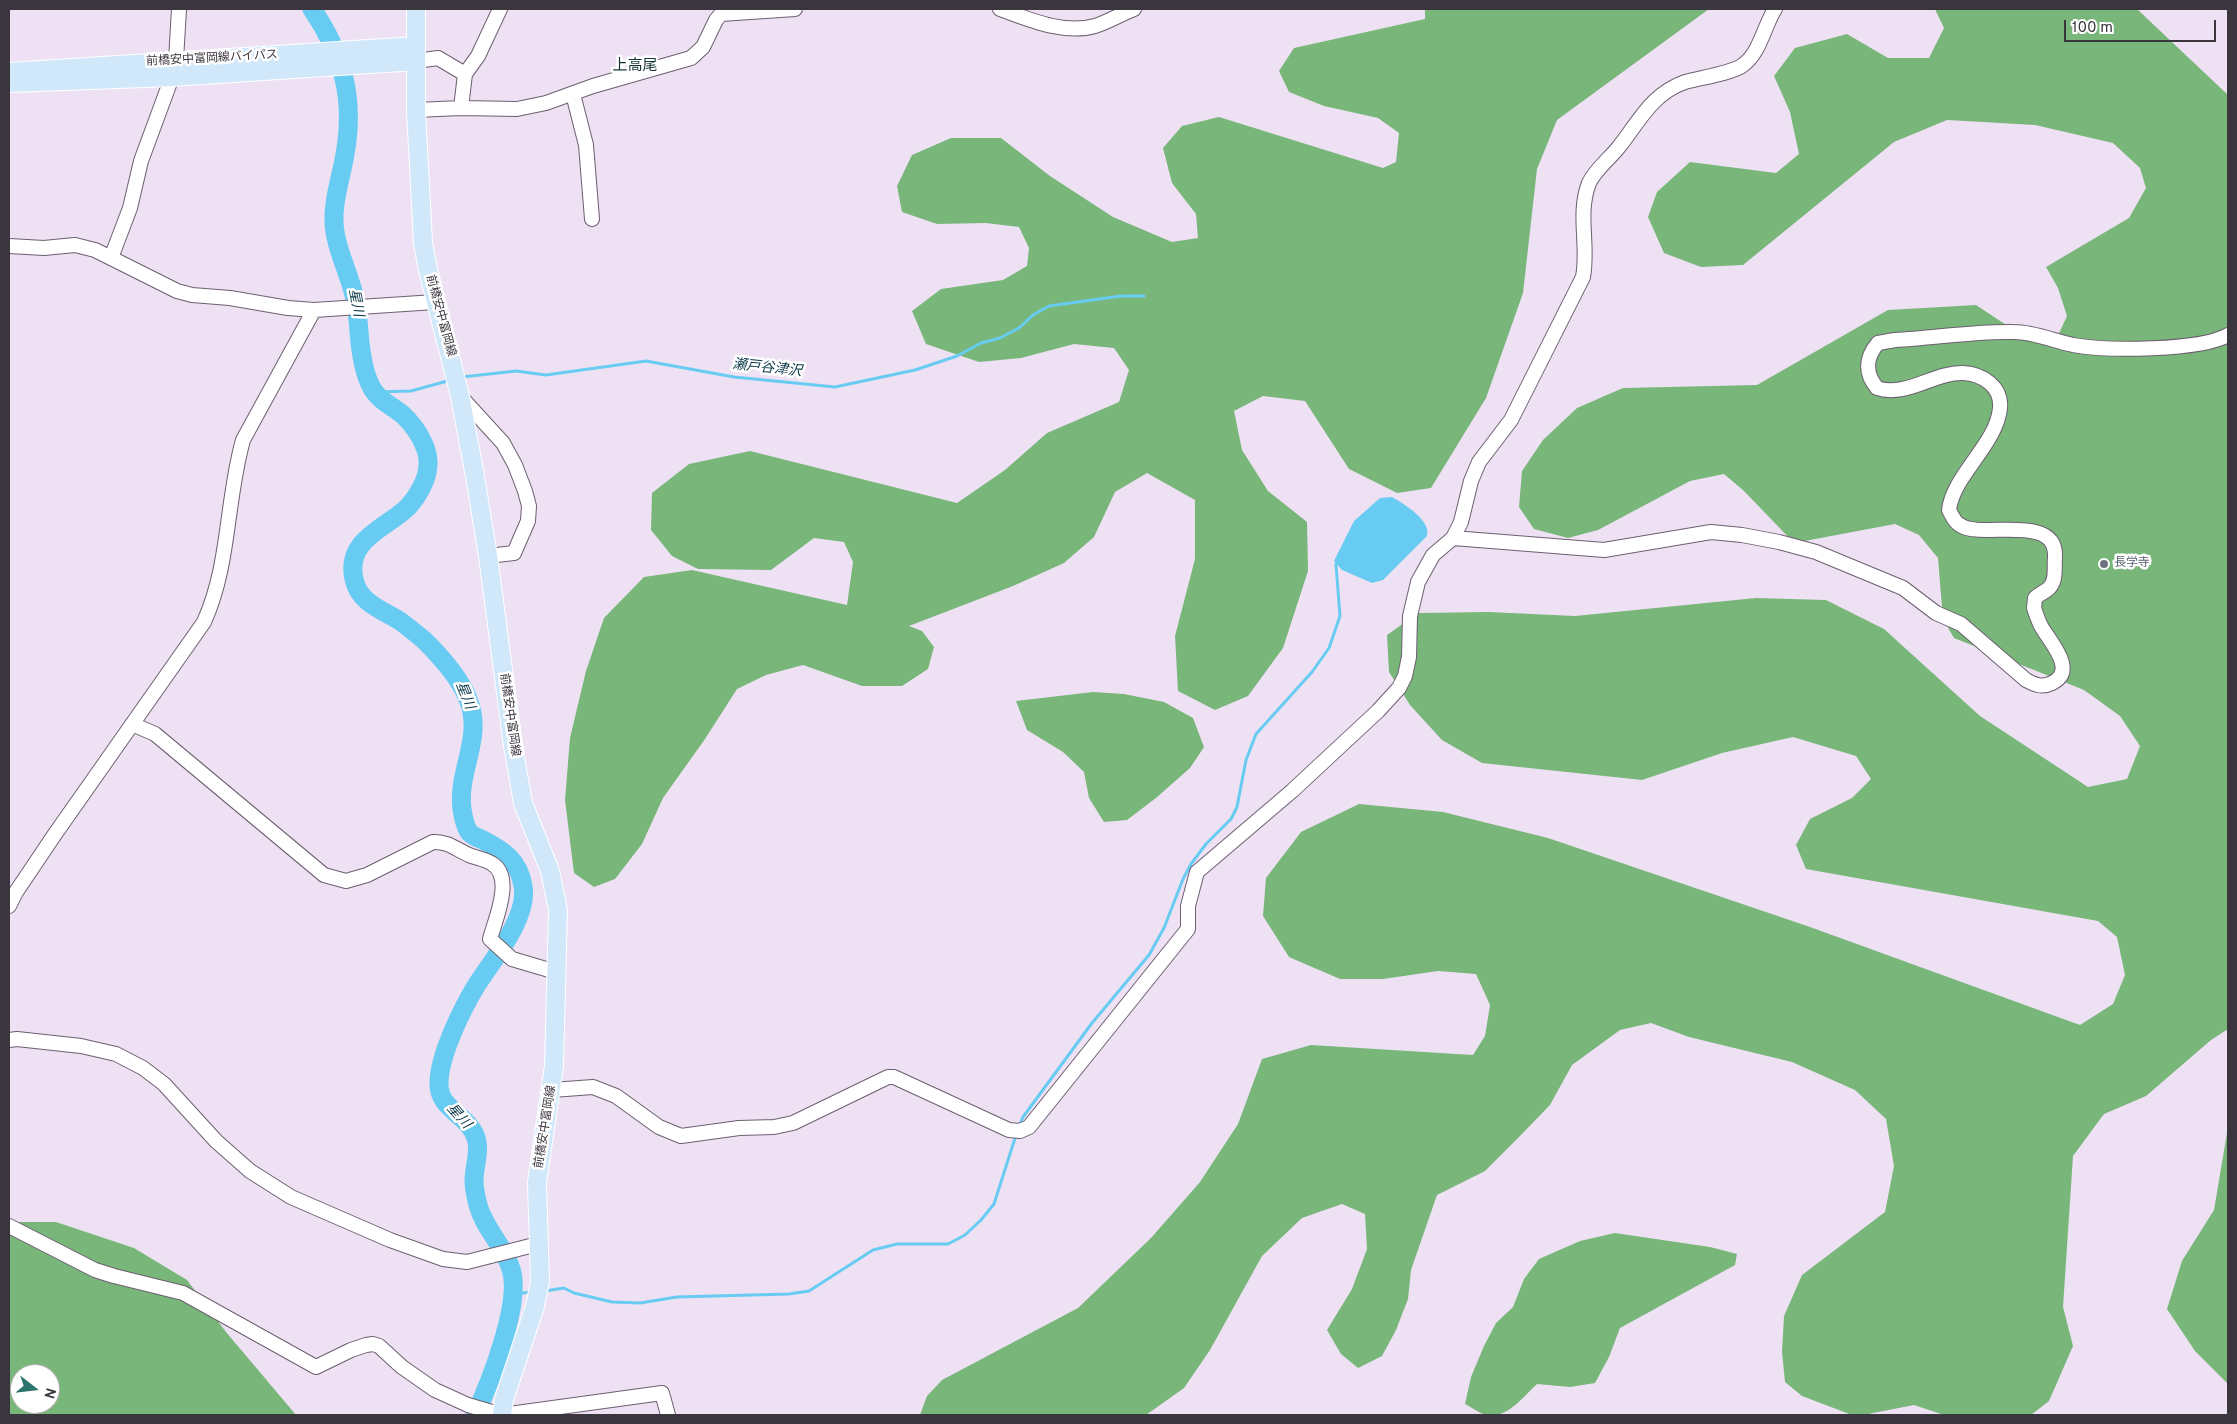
<!DOCTYPE html>
<html>
<head>
<meta charset="utf-8">
<style>
	body { margin:0 }
	#map { position:relative; width:2237px; height:1424px; overflow:hidden; background:#efe1f4; font-family:Overpass,sans-serif }
	canvas { display:block }
	.frame { position:absolute; inset:0; border:10px solid #3b353d; pointer-events:none }
	.north { position:absolute; left:10px; top:1364px; width:50px; height:50px; box-sizing:border-box; background:#fff; border:1px solid #b1aeb1; border-radius:50%; rotate:106deg; font-size:14px; font-weight:700; line-height:20px; text-align:center; color:#3b353d }
	.north::after { content:''; display:block; margin:auto; width:18px; height:22px; background:#2c746d; clip-path:polygon(50% 0,100% 100%,50% 72%,0 100%) }
	.scale { position:absolute; left:2064px; top:20px; width:152px; height:22px; box-sizing:border-box; border:2px solid #3b353d; border-top:0; padding-left:6px; font-size:15px; line-height:18px; white-space:nowrap; color:#3b353d; -webkit-text-stroke:4px #fff; paint-order:stroke }
</style>
</head>
<body>
<div id="map">
<canvas width="2237" height="1424"></canvas>
<div class="frame"></div>
<div class="north">N</div>
<div class="scale">100 m</div>
</div>
<script>
const g = document.querySelector('canvas').getContext('2d');
g.lineJoin = 'round';
function fillPath(path, color) { g.fillStyle = color; g.fill(path, 'evenodd'); }
function trace(path, color, width, dash) { g.strokeStyle = color; g.lineWidth = width; g.lineCap = dash ? 'butt' : 'round'; g.setLineDash(dash || []); g.stroke(path); }
function label(font, color, halo, rows, align = 'center') {
  g.font = font + ' Overpass,"Noto Sans JP",sans-serif'; g.lineWidth = 5; g.setLineDash([]); g.textBaseline = 'middle'; g.strokeStyle = halo; g.fillStyle = color; for (const [text, x, y, turn = 0] of rows) {
    g.save(); g.translate(x, y); g.rotate((+turn || 0) * Math.PI / 180); g.textAlign = isNaN(turn) ? turn : align; if (halo) g.strokeText(text, 0, 0); g.fillText(text, 0, 0); g.restore();
  }
}
const forest = new Path2D(`
	M1425,9H1709L1557,120L1537,169L1523,293L1486,398L1431,488L1397,493L1349,469L1305,401L1263,396L1234,411L1242,450L1268,491L1307,522L1308,571L1283,648L1248,696L1215,710L1178,691L1175,636L1195,559V500L1147,473L1115,492L1094,537L1064,563L1013,586L909,626L922,631L934,647L928,669L902,686H862L803,665L766,675L737,689L705,739L663,798L642,844L615,879L594,887L574,873L565,800L570,738L586,671L604,618L644,577L692,570L847,605L853,562L844,542L814,538L771,570L698,569L672,556L651,530L652,493L689,464L750,451L957,503L1005,470L1047,433L1119,402L1129,370L1114,348L1074,344L1021,358L979,362L926,344L912,311L941,289L1003,280L1027,266L1029,248L1019,227L986,223L937,224L902,212L897,186L912,155L951,138H1001L1050,176L1113,217L1172,242L1198,238L1196,214L1172,183L1163,148L1182,126L1219,117L1383,168L1396,162L1399,133L1378,118L1324,106L1289,92L1279,71L1294,48L1425,19Z
	M1935,9H2137L2228,95V1029L2211,1040L2146,1096L2104,1114L2073,1156L2063,1307L2073,1346L2049,1401L2031,1415H1944L1914,1405L1863,1415H1852L1802,1396L1785,1382L1782,1352L1784,1316L1802,1275L1885,1212L1894,1166L1886,1119L1855,1090L1792,1062L1689,1037L1651,1023L1620,1030L1572,1065L1550,1105L1518,1138L1485,1171L1437,1195L1411,1270L1408,1299L1396,1330L1382,1356L1358,1368L1341,1354L1327,1330L1352,1289L1367,1249L1365,1214L1342,1204L1302,1218L1262,1256L1210,1350L1184,1388L1146,1415H920L927,1396L942,1380L1078,1308L1151,1238L1200,1182L1238,1124L1262,1059L1311,1045L1473,1055L1485,1036L1490,1005L1476,974L1438,971L1383,979H1340L1289,957L1263,916L1266,878L1301,832L1359,804L1443,812L1548,838L1810,927L2080,1025L2113,1004L2125,975L2117,937L2098,921L1806,869L1796,845L1810,819L1852,798L1871,779L1856,756L1793,737L1722,753L1642,780L1482,763L1442,740L1410,705L1389,672L1387,635L1418,613L1489,612L1575,616L1756,598L1826,600L1884,629L1980,716L2088,787L2127,779L2140,746L2120,716L2084,690L1954,638L1943,619L1938,558L1919,535L1895,524L1794,543L1744,491L1724,474L1690,481L1598,530L1568,538L1534,529L1519,507L1522,471L1543,440L1577,408L1623,388L1757,385L1888,310L1976,305L2029,340L2055,342L2067,316L2058,288L2046,267L2129,218L2146,188L2140,168L2113,143L2035,125L1947,120L1894,142L1743,265L1701,267L1664,253L1648,217L1657,192L1690,162L1776,173L1799,154L1790,112L1774,76L1795,48L1847,34L1888,58H1929L1944,28Z
	M1093,692L1124,694L1164,702L1193,718L1204,747L1190,768L1156,798L1127,820L1104,822L1089,798L1084,772L1063,752L1027,730L1016,701Z
	M2228,1127V1384L2195,1351L2167,1309L2182,1261L2214,1210Z
	M9,1222H56L134,1248L187,1280L226,1332L296,1415H9ZM20,1374H50V1404H20Z
	M1615,1233L1710,1247L1737,1254L1735,1265L1620,1328L1609,1357L1595,1383L1570,1387L1537,1384C1524,1396 1507,1419 1487,1415C1480,1414 1471,1407 1465,1404L1471,1377L1484,1346L1496,1323L1513,1307L1524,1279L1539,1259L1580,1241Z`);
const water = new Path2D(`
	M1392,497C1404,504 1431,520 1427,536L1383,580L1372,583L1342,570L1334,561L1354,521L1380,498Z`);
const stream = new Path2D(`
	M462,377L516,371L546,375L646,361L734,377L835,387L915,370L957,356L981,343L1000,338L1019,328L1033,315L1049,306L1121,296H1144
	M375,392L411,391L451,380
	M1019,1126L1023,1117L1092,1023L1149,955L1164,928L1183,879L1191,864L1206,844L1231,819L1237,807L1246,760L1256,734L1312,672L1329,648L1340,616L1336,565L1337,560
	M545,1291L564,1288L574,1293L612,1302L640,1303L677,1297L789,1294L809,1291L873,1250L897,1244H948L965,1235L981,1220L994,1204L1016,1135
	M514,1294L533,1292`);
const river = new Path2D(`
	M312,9C343,54 355,99 345,154C342,174 334,196 334,217C333,243 348,270 354,295C359,313 358,331 361,350C363,365 367,384 377,395C384,403 395,408 403,415C415,426 429,447 428,464C428,479 418,496 408,507C387,528 345,539 354,579C359,603 382,610 400,621C408,627 417,634 425,641C441,657 460,678 468,699C484,738 457,770 462,809C463,816 465,826 469,832C471,835 480,839 483,840C504,851 519,861 523,886C529,917 492,961 476,986C462,1009 439,1056 439,1083C438,1108 465,1114 474,1133C482,1148 474,1165 474,1181C474,1189 476,1197 478,1205C484,1228 504,1246 511,1269C522,1302 490,1383 475,1415`);
const minor = new Path2D(`
	M1000,9C1028,19 1064,35 1095,26C1108,22 1121,14 1134,9
	M416,61L438,58L465,74
	M573,94L586,145L592,219
	M461,108L465,74L478,56L500,9
	M416,110L461,108L517,109L546,103L593,86L691,58L703,47L716,20L721,14L795,9
	M9,246L44,248L75,245L95,250L177,291L192,295L230,298L288,308L314,310L435,302
	M111,258L130,208L141,161L172,77L176,60L179,9
	M460,396L503,443L515,465L525,491L529,506L528,521L514,553L488,556
	M1453,538L1604,550L1711,532L1742,535L1779,542L1816,552L1903,588L1936,613L1961,624L2026,680C2035,685 2042,688 2052,683C2078,670 2049,641 2041,626C2038,620 2036,614 2034,608L2035,598C2039,594 2043,593 2048,589C2057,582 2054,568 2055,557C2057,512 1981,540 1960,525C1954,522 1952,515 1949,510C1953,475 1997,444 2000,408C2002,387 1983,374 1963,373C1934,372 1906,398 1877,388C1865,374 1865,358 1878,343L1895,340C1934,338 1975,331 2014,332C2034,332 2054,341 2073,345C2106,351 2200,351 2228,335
	M132,724L155,734L324,875L346,881L367,875L433,842C448,841 457,850 469,855C476,858 485,859 491,863C515,876 495,920 490,939L512,959L556,972
	M9,906L16,892L55,834L204,622C230,565 226,500 243,440L314,310
	M9,1040L17,1039L81,1046L116,1054L143,1068L164,1084L216,1141L250,1171L291,1197L390,1240L443,1259L467,1262L538,1244
	M552,1090L593,1087L616,1096L659,1127L681,1136L739,1128L774,1127L793,1123L888,1077H894L1009,1130L1020,1131L1029,1127L1188,929V906L1197,872L1292,791L1378,711L1399,688L1405,676L1409,657L1410,616L1418,582L1433,555L1453,538L1461,522L1471,481L1479,462L1511,420L1583,277C1589,245 1577,214 1589,183C1595,170 1610,158 1618,148C1639,122 1651,94 1685,82C1699,78 1733,73 1743,65C1760,53 1764,26 1775,9
	M9,1226L95,1270L114,1276L183,1293L316,1367L351,1350L366,1345L373,1344L379,1346L402,1367L435,1390L468,1405L502,1415L662,1393L668,1415`);
const major = new Path2D(`
	M416,9V110L423,243L428,270L460,396L475,476L488,556L513,746L523,803L550,871L558,910L554,1066L537,1182L540,1282L535,1306L504,1399L502,1415
	M9,72L416,46
	M9,83L172,77L416,61`);
const markers = [
	[2104,564,5,"#6b7280"]
];
const streetNames = [
	["前橋安中富岡線バイパス",212,59,-3],
	["前橋安中富岡線",440,316,75],
	["前橋安中富岡線",509,715,82],
	["前橋安中富岡線",546,1127,-81]
];
const worshipNames = [
	["長学寺",2114,564]
];
const waterNames = [
	["星川",355,303,79],
	["瀬戸谷津沢",767,369,6],
	["星川",464,696,68],
	["星川",458,1117,48]
];
const quarterNames = [
	["上高尾",635,67]
];
fillPath(forest, '#78b67a');
fillPath(water, '#68ccf2');
trace(stream, '#68ccf2', 3);
trace(river, '#68ccf2', 19);
trace(minor, '#6c5f70', 16);
trace(major, '#fff', 20);
trace(minor, '#fff', 14);
trace(major, '#d0e8fa', 18);
for (const [x, y, r, color] of markers) { const dot = new Path2D(); dot.arc(x, y, r, 0, 2 * Math.PI); g.fillStyle = color; g.fill(dot); trace(dot, '#fff', 2); }
label('12px', '#3b353d', '#fff', streetNames);
label('12px', '#5b616d', '#fff', worshipNames, 'left');
label('italic 14px', '#093847', '#fff', waterNames);
label('15px', '#143633', '#fff', quarterNames);
</script>
</body>
</html>
